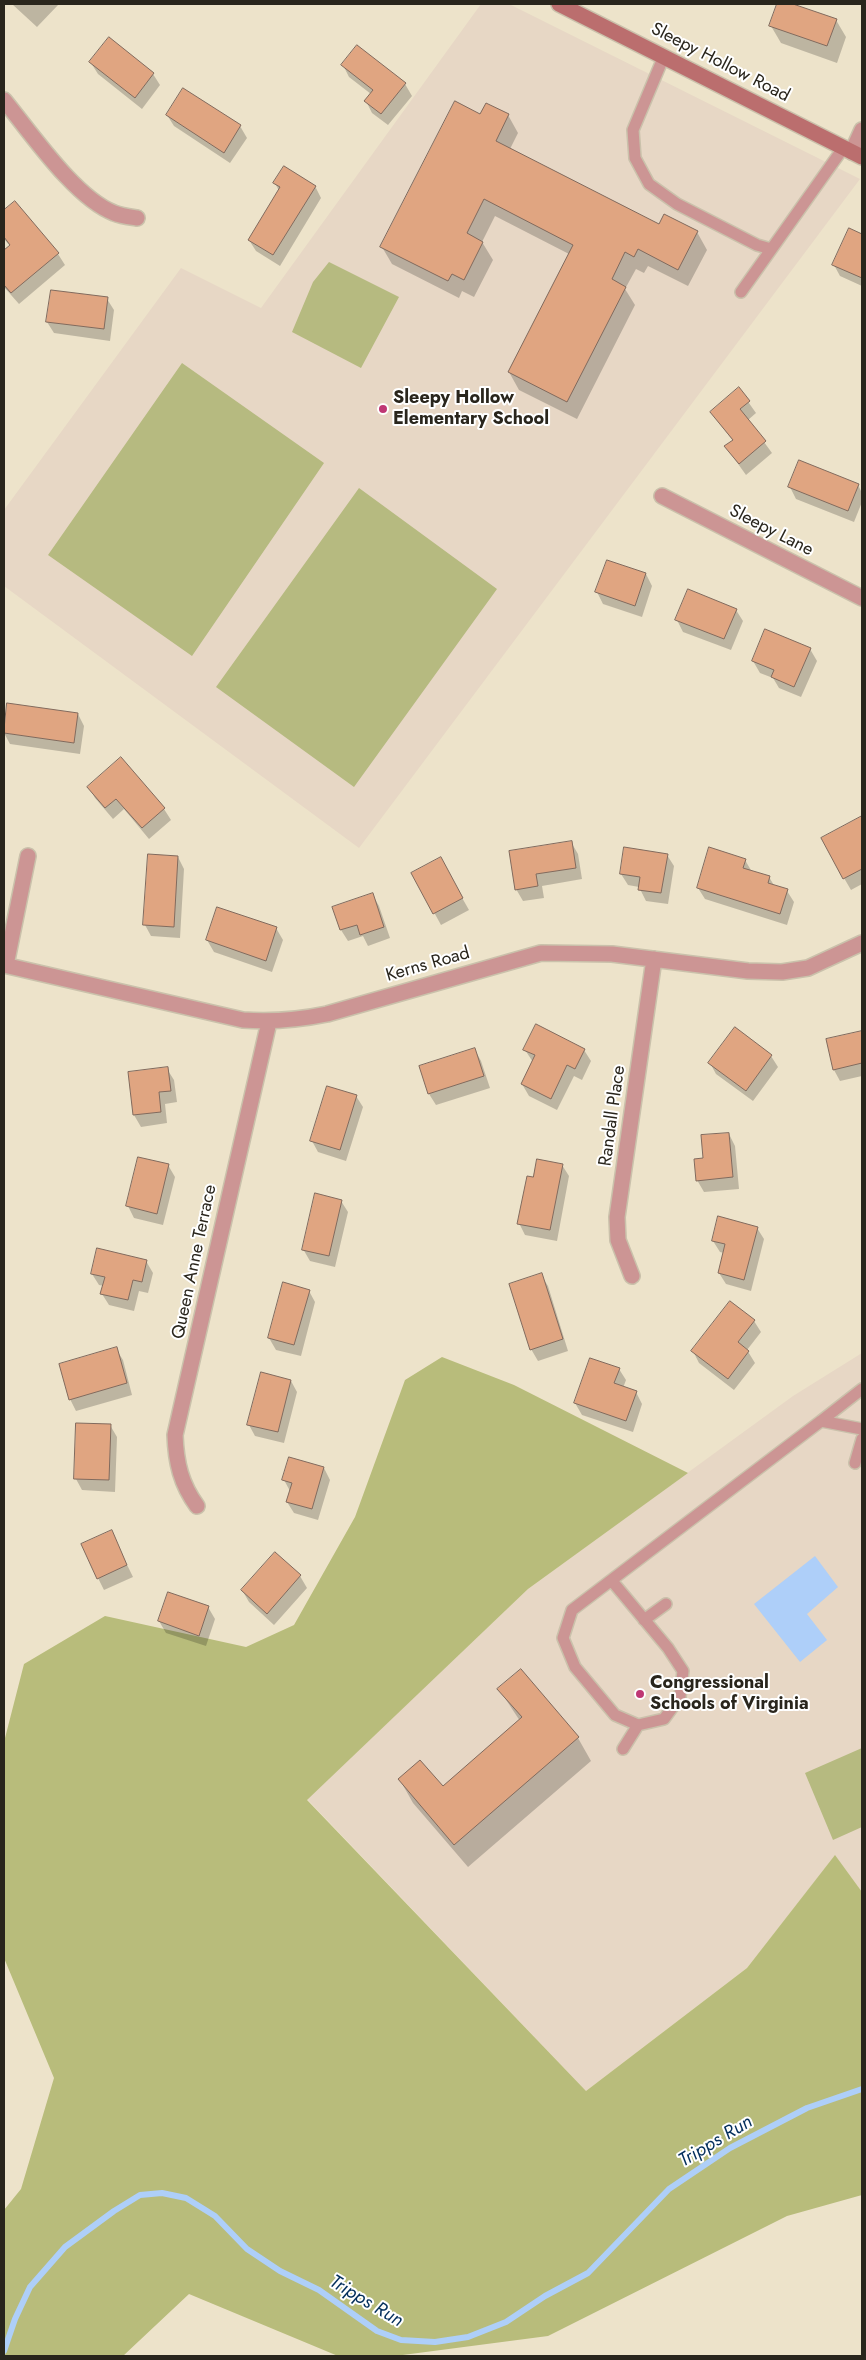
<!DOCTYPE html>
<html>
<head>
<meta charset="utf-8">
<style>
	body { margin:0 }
	#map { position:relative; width:866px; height:2360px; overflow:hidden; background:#ede3ca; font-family:Jost,sans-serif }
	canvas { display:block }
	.frame { position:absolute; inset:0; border:5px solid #29251c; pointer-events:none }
</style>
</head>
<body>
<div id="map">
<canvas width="866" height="2360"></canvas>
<div class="frame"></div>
</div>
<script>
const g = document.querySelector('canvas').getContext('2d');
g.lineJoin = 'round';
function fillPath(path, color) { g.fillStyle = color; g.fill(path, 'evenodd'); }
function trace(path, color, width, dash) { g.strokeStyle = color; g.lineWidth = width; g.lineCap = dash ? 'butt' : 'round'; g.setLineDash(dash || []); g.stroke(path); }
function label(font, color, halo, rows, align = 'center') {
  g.font = font + ' Jost,sans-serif'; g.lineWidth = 4; g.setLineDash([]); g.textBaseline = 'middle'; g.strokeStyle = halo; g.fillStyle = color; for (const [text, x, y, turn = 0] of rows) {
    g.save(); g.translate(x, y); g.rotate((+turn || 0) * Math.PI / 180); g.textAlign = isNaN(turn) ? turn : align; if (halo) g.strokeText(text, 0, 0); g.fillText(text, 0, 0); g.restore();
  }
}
const education = new Path2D(`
	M481,4H509L860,179L359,848L4,586V510L181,268L261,308Z
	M862,1353V1892L835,1856L747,1968L586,2091L307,1799L528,1589L793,1396Z`);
const green = new Path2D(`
	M329,262L399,297L361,368L292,332L313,282Z
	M182,363L324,463L192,656L48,555Z
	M359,488L497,589L354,787L216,687Z
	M862,1748V1827L833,1840L805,1773Z`);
const forest = new Path2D(`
	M442,1357L514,1385L688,1473L528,1589L307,1800L586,2091L747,1968L835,1855L862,1892V2195L787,2216L548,2336L395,2356H338L189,2294L123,2356H4V2210L21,2189L54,2078L4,1958V1742L24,1664L105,1616L246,1647L294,1625L355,1517L405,1380Z`);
const water = new Path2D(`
	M815,1556L838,1587L807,1614L827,1640L800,1662L754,1604Z`);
const shadow = new Path2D(`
	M12,4H59L37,27Z
	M778,4H789L836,20L846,37L837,63L781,43L771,26Z
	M109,39L153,74L160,85L142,109L98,74L91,63Z
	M358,46L405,84L412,96L388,125L372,113L366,101L371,94L349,77L343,65Z
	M167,115L240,126L247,138L230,163L174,126Z
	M481,115H508L518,133L510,149L659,226L697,232L707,250L688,286L648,266L644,273L636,269L625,289L635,305L577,419L519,390L509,372L569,254L495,216L482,242L493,260L474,297L462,291L459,298L392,264L382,247Z
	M275,183L315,186L321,198L280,266L256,251L249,240L279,191Z
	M15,202L58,254L65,265L19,304L4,287V252L10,246L4,239V212Z
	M849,230L862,236V286L840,276L834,265Z
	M107,299L114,310L110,341L54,333L47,322Z
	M739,389L756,413L748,420L772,453L746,475L726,447L733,441L711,412Z
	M858,485L862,493V502L854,522L796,499L790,487Z
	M607,561L646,574L652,586L642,617L603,604L597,592Z
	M736,610L743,621L731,650L683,632L677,620Z
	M810,649L817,661L801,697L779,688L773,678L760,673L753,661Z
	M8,704L78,714L84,726L80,754L10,744L4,733Z
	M121,759L164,809L171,820L149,839L124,809L113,819L95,798L89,787Z
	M859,819L862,824V884L851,890L844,878Z
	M571,842L578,854L582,879L542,886L544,898L523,901L516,889Z
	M667,855L674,866L668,904L646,901L639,887L628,885L621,874Z
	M178,857L184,869L180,938L151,936L145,925Z
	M440,859L469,910L441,925L413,874Z
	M745,860L752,872L769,877L775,887L787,891L794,902L787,925L705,899L698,888Z
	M372,894L379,906L390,938L368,946L363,936L348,941L341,930L334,908Z
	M276,928L283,940L272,972L214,952L207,940Z
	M862,1032V1076L840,1081L834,1070L827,1040Z
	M475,1050L481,1061L490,1088L436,1105L429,1094Z
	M525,1050H584L591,1061L582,1080L574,1076L557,1110L529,1096L522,1084L533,1062Z
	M771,1056L778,1067L753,1101L716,1074L710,1063Z
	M167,1069L174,1080L177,1102L165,1104L167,1123L141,1127L134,1115L130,1073Z
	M356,1096L363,1107L346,1161L318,1152L312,1141Z
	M729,1134L735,1146L739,1189L704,1192L697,1180L704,1159Z
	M168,1165L175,1177L163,1225L134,1218L128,1206Z
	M562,1165L569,1176L557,1241L525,1235L519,1223L534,1178Z
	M341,1201L348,1212L335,1267L310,1261L303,1249Z
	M757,1228L764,1239L751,1291L726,1284L719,1273L724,1253L720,1252L713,1241Z
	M146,1261L153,1273L148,1293L139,1291L134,1311L109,1305L102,1294L104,1286L99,1285L92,1274Z
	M541,1275L548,1286L568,1351L538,1361L531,1349Z
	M309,1291L315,1302L301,1356L276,1350L269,1338Z
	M754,1321L761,1332L747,1350L755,1363L734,1390L699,1363L693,1351Z
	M116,1349L123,1360L132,1395L76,1411L70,1399Z
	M619,1369L626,1380L623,1388L636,1392L642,1404L633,1432L582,1415L575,1403Z
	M291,1381L297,1392L284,1443L255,1436L249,1425Z
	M110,1425L117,1437L115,1492L82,1490L76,1479Z
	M324,1468L330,1480L318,1520L294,1513L287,1502L290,1491L284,1480Z
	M111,1532L133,1577L104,1590L98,1578Z
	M275,1554L300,1576L307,1588L274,1625L249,1602L242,1590Z
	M208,1607L215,1619L206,1646L166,1633L159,1621Z
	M499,1689L578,1738L591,1761L468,1867L413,1803L400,1780L442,1788L520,1721Z`);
const stream = new Path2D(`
	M4,2351L15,2319L30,2287L65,2247L114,2211L140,2195L162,2193L186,2198L215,2216L247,2249L280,2271L319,2290L377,2331L401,2340L435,2342L468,2337L506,2322L545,2296L588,2273L669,2189L730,2148L807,2108L862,2089`);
const building = new Path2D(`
	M777,4H793L837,19L827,46L769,26Z
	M109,37L154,73L135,98L89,62Z
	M357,45L406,83L381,114L364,101L373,90L341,65Z
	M183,88L241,125L224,153L166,115Z
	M455,101L480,114L486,103L509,114L496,141L659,224L664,214L698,231L678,270L638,249L634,257L625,252L612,279L626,287L567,402L508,372L573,245L484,199L467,233L483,242L464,280L452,274L448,281L380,247Z
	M284,166L316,186L273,255L248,240L280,187L273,183Z
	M15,201L59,253L11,293L4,285V250L10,245L4,237V210Z
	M849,228L862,234V278L832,265Z
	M51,290L108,297L104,329L46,322Z
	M739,387L750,401L740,409L766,441L739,464L724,446L733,440L710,412Z
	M799,460L859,484L848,511L788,487Z
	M607,560L646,573L635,606L595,592Z
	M688,589L737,609L724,639L675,620Z
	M765,629L811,648L794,687L771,677L774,670L752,661Z
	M7,703L78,713L74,743L4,733Z
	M121,757L165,808L142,828L116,799L105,808L87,787Z
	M862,816V869L843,879L821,838Z
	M572,841L576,868L536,874L538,886L515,890L509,851Z
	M624,847L668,854L661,893L638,890L640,877L620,874Z
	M709,847L746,859L743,868L770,876L768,883L788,889L780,914L697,888Z
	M148,854L178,856L174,927L143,925Z
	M441,857L463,898L433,914L411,873Z
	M373,893L384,927L360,935L357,925L340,930L332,907Z
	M217,907L277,927L266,961L206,940Z
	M536,1024L585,1049L575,1069L567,1065L551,1099L521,1084L535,1055L523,1050Z
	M735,1027L772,1055L746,1091L708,1063Z
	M862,1031V1063L833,1070L826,1039Z
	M475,1048L484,1076L428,1094L419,1066Z
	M168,1067L171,1091L159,1092L161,1112L133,1115L128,1072Z
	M327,1086L357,1095L340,1150L310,1141Z
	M729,1133L733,1177L696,1181L694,1159L703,1158L701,1135Z
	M138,1157L169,1164L157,1214L126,1206Z
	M537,1159L563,1164L550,1230L517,1224L527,1176L533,1177Z
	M315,1193L342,1200L329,1256L302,1250Z
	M718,1216L758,1227L744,1280L718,1273L725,1244L712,1241Z
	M97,1248L147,1260L142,1282L133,1280L128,1300L100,1294L105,1277L91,1274Z
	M542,1273L563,1339L530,1350L509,1284Z
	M283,1282L310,1290L294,1345L268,1338Z
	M730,1301L755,1320L738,1342L749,1351L728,1379L691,1351Z
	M117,1347L127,1383L69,1400L59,1364Z
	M590,1358L620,1368L614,1383L637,1391L626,1421L574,1403Z
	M261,1372L291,1380L278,1432L247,1425Z
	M76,1423L111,1424L109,1480L74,1479Z
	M289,1457L324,1467L312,1509L286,1502L292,1483L282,1480Z
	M112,1530L127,1565L97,1579L81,1544Z
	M275,1552L301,1575L267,1614L241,1590Z
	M168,1592L209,1606L199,1636L158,1621Z
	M521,1669L579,1737L454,1845L398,1779L420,1760L443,1786L522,1717L497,1689Z`);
const service = new Path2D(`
	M664,56L633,130L635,158L649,184L677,204L757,245L771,249
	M741,292L844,147
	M821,1421L862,1389
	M855,1463L862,1439
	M612,1581L668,1648L683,1671L680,1697L664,1719L638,1725L615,1715L575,1667L563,1638L572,1610L821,1421L862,1429
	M644,1620L666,1604
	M623,1749L638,1725`);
const minor = new Path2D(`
	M4,100C31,133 75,198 114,213C121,216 130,217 137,218
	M852,152L862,130
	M662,496L862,598
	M4,965L243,1020C272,1022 298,1020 327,1014L541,953L612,954L748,971L782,972L808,968L862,943
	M6,965L28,856
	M632,1276L618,1240L617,1217L654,959
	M197,1506C181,1484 176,1463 175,1435L269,1022`);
const secondary = new Path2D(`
	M559,4L862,157`);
const markers = [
	[383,409,5,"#bf3774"],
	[640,1694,5,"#bf3774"]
];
const streetNames = [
	["Sleepy Hollow Road",720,63,27],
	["Sleepy Lane",771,531,27],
	["Kerns Road",428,965,-16],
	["Randall Place",613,1116,-82],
	["Queen Anne Terrace",195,1262,-78]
];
const poiNames = [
	["Sleepy Hollow",393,399],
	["Elementary School",393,420],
	["Congressional",650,1684],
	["Schools of Virginia",650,1705]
];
const waterNames = [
	["Tripps Run",716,2142,-31],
	["Tripps Run",366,2302,31]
];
fillPath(education, '#e7d7c5');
fillPath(green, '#b6ba80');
fillPath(forest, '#b8bc7b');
fillPath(water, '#aecff9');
fillPath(shadow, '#0003');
trace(stream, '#aecff9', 6);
fillPath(building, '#e0a581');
trace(building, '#816a5d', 1);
trace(service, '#cac1ab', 14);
trace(minor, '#cac1ab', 18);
trace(secondary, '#cac1ab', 18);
trace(service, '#cc9594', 11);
trace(minor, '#cc9594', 15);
trace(secondary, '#bb6e6e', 15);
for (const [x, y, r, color] of markers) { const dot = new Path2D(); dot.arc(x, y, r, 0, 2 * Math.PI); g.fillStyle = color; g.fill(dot); trace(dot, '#fff', 2); }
label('18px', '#29251c', '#fff', streetNames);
label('bold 18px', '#29251c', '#fff', poiNames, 'left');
label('italic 19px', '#042f5c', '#fff', waterNames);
</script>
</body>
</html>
